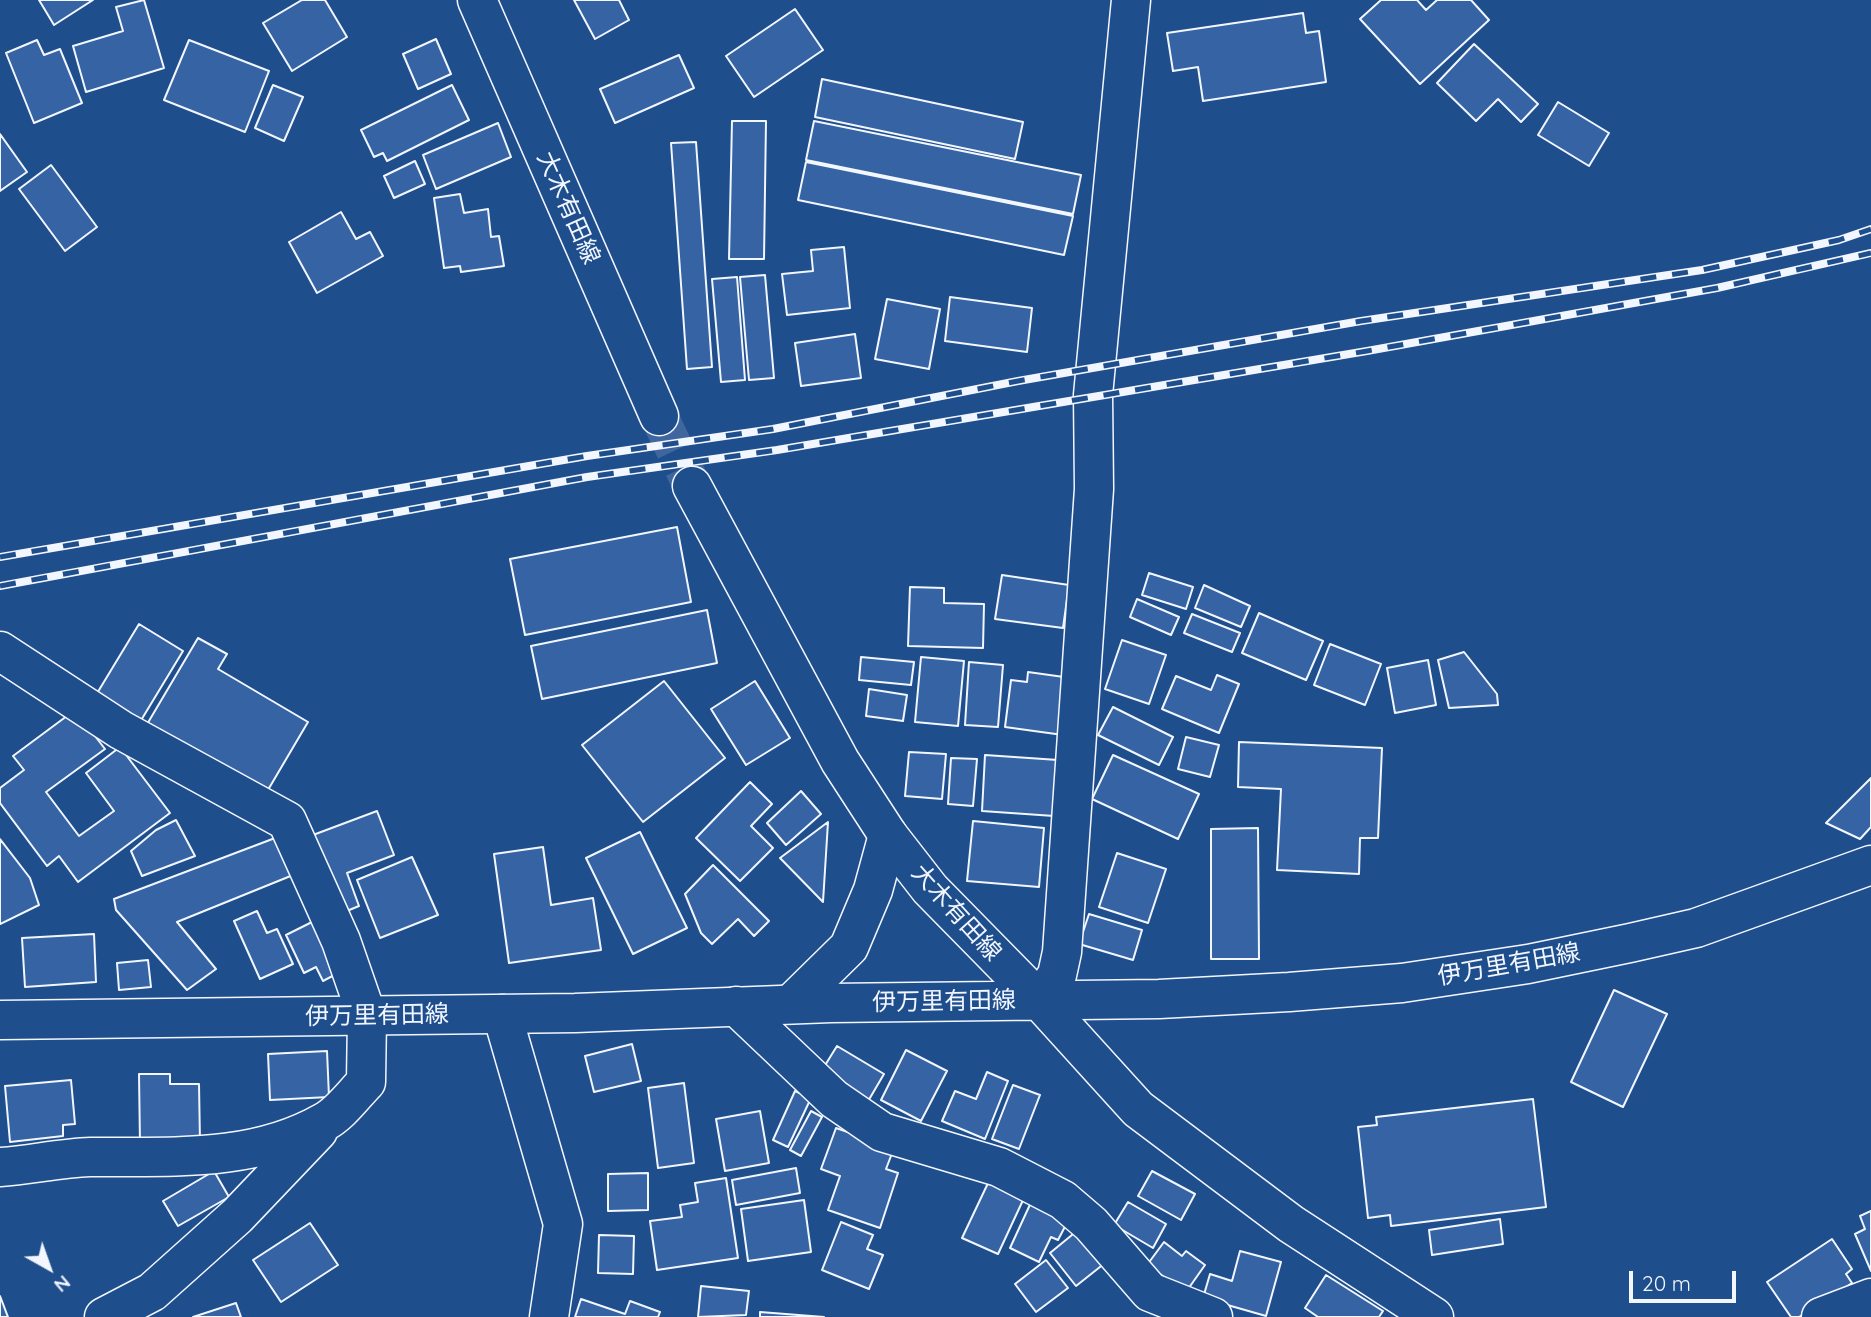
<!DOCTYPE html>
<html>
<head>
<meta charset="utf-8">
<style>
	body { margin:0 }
	#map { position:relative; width:1871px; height:1317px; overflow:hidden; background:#1f4e8c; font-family:Quicksand,sans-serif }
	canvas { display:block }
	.north { position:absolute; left:14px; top:1233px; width:70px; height:70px; -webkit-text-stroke:5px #1f4e8c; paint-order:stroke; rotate:140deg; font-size:19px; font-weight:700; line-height:28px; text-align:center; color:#f2f6ff }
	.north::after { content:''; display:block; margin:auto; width:24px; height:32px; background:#f2f6ff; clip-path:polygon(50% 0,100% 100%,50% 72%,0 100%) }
	.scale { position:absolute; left:1629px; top:1271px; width:107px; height:32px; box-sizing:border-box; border:4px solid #f2f6ff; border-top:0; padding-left:9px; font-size:21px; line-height:24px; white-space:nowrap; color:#f2f6ff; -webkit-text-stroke:5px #1f4e8c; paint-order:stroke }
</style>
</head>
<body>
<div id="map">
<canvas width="1871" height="1317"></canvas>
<div class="north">N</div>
<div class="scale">20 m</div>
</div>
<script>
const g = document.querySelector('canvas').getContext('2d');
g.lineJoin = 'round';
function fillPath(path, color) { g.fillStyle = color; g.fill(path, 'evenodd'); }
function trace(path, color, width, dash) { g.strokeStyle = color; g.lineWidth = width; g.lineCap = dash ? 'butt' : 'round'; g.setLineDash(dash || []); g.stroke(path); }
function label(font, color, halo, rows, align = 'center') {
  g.font = font + ' Quicksand,"Noto Sans JP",sans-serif'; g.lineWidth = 5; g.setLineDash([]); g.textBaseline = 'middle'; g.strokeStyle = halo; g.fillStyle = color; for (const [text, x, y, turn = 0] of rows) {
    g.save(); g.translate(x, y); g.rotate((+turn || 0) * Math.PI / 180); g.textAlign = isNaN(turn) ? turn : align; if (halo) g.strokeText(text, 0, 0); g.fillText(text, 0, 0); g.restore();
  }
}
const building = new Path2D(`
	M39,0H93L54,25Z
	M144,0L164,68L86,92L73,46L123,31L116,7Z
	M302,0H325L347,37L292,71L263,23Z
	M574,0H619L629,20L595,39Z
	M1381,0H1417L1426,10L1437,0H1471L1489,20L1420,84L1360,19Z
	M795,9L823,50L754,97L726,56Z
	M1303,13L1306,33L1319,31L1326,82L1203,101L1198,67L1173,71L1167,33Z
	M436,39L451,74L418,89L403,54Z
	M37,40L44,55L60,49L82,103L34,123L6,53Z
	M189,40L269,71L245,132L164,100Z
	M1474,44L1538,104L1521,122L1498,99L1476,121L1437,83Z
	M679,55L694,88L615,123L600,89Z
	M822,79L1023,122L1015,159L815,117Z
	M273,85L303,97L284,141L255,128Z
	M452,85L469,120L387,161L383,153L374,157L361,130Z
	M1558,102L1609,133L1589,166L1538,135Z
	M732,121H766L764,259H729Z
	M814,121L1081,175L1073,214L806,160Z
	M498,123L511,157L436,189L423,155Z
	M0,134L27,172L0,191Z
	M696,142L712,367L687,369L671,143Z
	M415,161L425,184L394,198L384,176Z
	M806,162L1073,216L1064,255L798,200Z
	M51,165L97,227L65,251L19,189Z
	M460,194L464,213L488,209L491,237L499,236L504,266L461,272L460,266L444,268L434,198Z
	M341,212L356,239L370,232L383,256L317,293L289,242Z
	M844,247L850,308L787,315L782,274L813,271L811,250Z
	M765,275L774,378L749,380L740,277Z
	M737,277L745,380L721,382L712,279Z
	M950,297L1032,308L1027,352L945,341Z
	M887,299L940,309L929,369L875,359Z
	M855,334L861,378L801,386L795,343Z
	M677,527L691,602L525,635L510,559Z
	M1149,573L1193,587L1186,609L1142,595Z
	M1002,575L1069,585L1063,628L995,619Z
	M1204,585L1250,606L1241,627L1195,608Z
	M910,587L944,588V603L984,604L983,648L908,646Z
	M1137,599L1179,617L1171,635L1130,617Z
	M707,610L717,663L542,699L531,646Z
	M1259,613L1323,641L1306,680L1242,653Z
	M1192,614L1240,633L1232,652L1184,633Z
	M139,624L183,651L140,722L96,695Z
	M198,638L227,654L218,669L308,722L265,795L146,726Z
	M1122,640L1166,655L1149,704L1105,689Z
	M1330,644L1381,664L1365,705L1314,685Z
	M1464,652L1497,694L1498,705L1449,708L1438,660Z
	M861,657L914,662L911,685L859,680Z
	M921,657L964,661L958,726L915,722Z
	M1428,660L1436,705L1395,713L1387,668Z
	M969,662L1003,665L998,727L965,725Z
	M1028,672L1071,678L1063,735L1005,727L1011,680L1027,682Z
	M1217,675L1239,684L1219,733L1162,709L1176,676L1211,690Z
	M664,681L725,758L643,822L582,745Z
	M755,681L790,738L746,765L711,709Z
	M869,689L907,695L903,721L866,716Z
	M1113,707L1173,737L1159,765L1098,735Z
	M75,710L105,749L46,792L79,836L114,811L86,773L120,747L170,813L78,882L59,856L47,866L0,803V788L24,770L13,756Z
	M1186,737L1219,745L1210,777L1178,769Z
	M1239,742L1382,748L1378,838H1360L1359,874L1277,870L1281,789L1238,787Z
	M909,752L946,754L942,799L905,796Z
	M985,755L1058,760L1054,816L982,811Z
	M1113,755L1199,794L1178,839L1092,799Z
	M951,758L977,759L973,806L948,804Z
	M1871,778V827L1860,839L1826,823Z
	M750,782L772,804L751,826L773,848L740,881L696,838Z
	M801,791L821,814L786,845L767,823Z
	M377,811L394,855L347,873L359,906L342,913L313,835Z
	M176,820L195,856L142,876L131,851L156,830Z
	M973,821L1044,828L1039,887L967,881Z
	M828,822L823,902L780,858Z
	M1258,828L1259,959H1211V829Z
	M640,832L687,928L633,954L586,858Z
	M283,835L298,873L177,922L216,969L187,990L116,910L114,899Z
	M0,839L30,878L39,905L0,924Z
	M543,847L551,905L593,898L601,950L509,963L494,854Z
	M1117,853L1166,869L1148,923L1099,907Z
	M412,857L438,915L380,938L357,880Z
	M713,865L769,921L754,936L738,919L712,944L701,933L685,894Z
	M257,911L267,933L277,929L293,964L260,979L234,921Z
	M1089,914L1142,930L1133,960L1079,944Z
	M314,921L340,972L323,981L316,967L304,973L286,935Z
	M94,934L96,982L25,987L22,938Z
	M148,960L151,987L119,990L117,963Z
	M1614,990L1667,1014L1623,1107L1571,1082Z
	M632,1044L641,1081L594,1092L585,1056Z
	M837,1046L884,1074L867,1103L819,1075Z
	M906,1050L947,1071L921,1121L881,1100Z
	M327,1051L329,1097L270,1100L268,1054Z
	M987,1072L1008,1081L985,1139L942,1121L955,1091L976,1099Z
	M139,1074H170V1084H199L200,1143L140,1144Z
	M71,1080L75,1124L63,1125V1136L10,1142L5,1086Z
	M684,1083L694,1163L658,1168L648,1088Z
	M1013,1085L1040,1095L1019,1149L992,1139Z
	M795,1091L811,1098L788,1147L773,1140Z
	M1533,1099L1546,1207L1391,1226L1390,1215L1368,1218L1358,1127L1377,1125L1376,1117Z
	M760,1111L769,1163L725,1171L716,1119Z
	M811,1111L822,1117L801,1156L790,1150Z
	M836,1128L894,1148L886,1169L898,1173L880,1228L828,1210L840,1176L821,1169Z
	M796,1168L800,1193L736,1205L732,1180Z
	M214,1171L229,1197L178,1226L163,1201Z
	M1152,1171L1195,1194L1181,1220L1138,1196Z
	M648,1173V1210L608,1211V1174Z
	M726,1178L738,1258L657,1270L650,1221L682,1217L680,1205L698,1202L695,1183Z
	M989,1181L1024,1198L998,1254L962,1238Z
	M1033,1198L1070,1217L1058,1240L1051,1237L1039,1262L1010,1248Z
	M804,1200L811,1252L748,1261L741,1209Z
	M1128,1202L1166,1224L1153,1248L1114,1225Z
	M1871,1211V1271L1855,1234L1865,1229L1860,1216Z
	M1500,1219L1503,1244L1432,1255L1429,1230Z
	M841,1222L873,1235L867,1249L883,1255L869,1289L822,1270Z
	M310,1223L338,1265L281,1302L253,1260Z
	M1078,1230L1105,1263L1076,1286L1050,1253Z
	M599,1235L634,1236L633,1274L598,1273Z
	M1832,1239L1852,1269L1846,1274L1852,1283L1799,1317H1791L1767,1282Z
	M1164,1242L1182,1256L1186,1251L1205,1265L1186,1292L1147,1265Z
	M1240,1251L1281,1262L1266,1316L1203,1298L1210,1274L1232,1281Z
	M1046,1260L1068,1288L1036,1312L1015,1284Z
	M1326,1275L1383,1311L1379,1317H1318L1305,1308Z
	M701,1286L749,1291L746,1315L698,1317Z
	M0,1296L8,1317H0Z
	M581,1299L625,1314L630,1301L660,1312L658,1317H575Z
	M236,1303L241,1317H193Z
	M760,1312L824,1317H760Z`);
const majorTunnel = new Path2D(`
	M659,416L692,486`);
const minor = new Path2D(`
	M0,651L121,730L287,821L341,941L367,1016L366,1082C354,1094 340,1114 324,1122C252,1163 169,1156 90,1157C60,1158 30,1165 0,1167
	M1040,1001L1057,975L1062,952L1094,489L1093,395L1131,0
	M791,1004L849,947L873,890L888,835
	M736,1006L834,1099L882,1132L999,1167L1063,1200L1091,1224L1150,1292L1213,1317
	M502,1014L563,1224L549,1317
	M104,1317L152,1292L237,1216L318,1131
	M1821,1317L1871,1298`);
const major = new Path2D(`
	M477,0L659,416
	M692,486L840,761L888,835L930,889L1040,1001L1138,1109L1291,1224L1434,1317
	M0,1020L575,1013L831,1003L1159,999L1289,992L1402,983L1528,964L1630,943L1696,928L1871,865`);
const rail = new Path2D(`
	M0,557L587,456L773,429L1018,381L1361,321L1702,270L1839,240L1871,229
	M0,586L587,477L777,450L1367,351L1717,288L1871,253`);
const streetNames = [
	["大木有田線",568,208,66],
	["大木有田線",956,913,48],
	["伊万里有田線",1509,965,-10],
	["伊万里有田線",944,1002,-1],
	["伊万里有田線",377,1016,-1]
];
fillPath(building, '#3563a3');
trace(building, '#f2f6ff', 2);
trace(majorTunnel, '#3f679d', 38, [38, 19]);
trace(minor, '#f2f6ff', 41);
trace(major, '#f2f6ff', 41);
trace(minor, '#1f4e8c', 38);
trace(major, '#1f4e8c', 38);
trace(rail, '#f2f6ff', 8);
trace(rail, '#1f4e8c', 5, [16]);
label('24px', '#f2f6ff', '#1f4e8c', streetNames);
</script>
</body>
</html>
